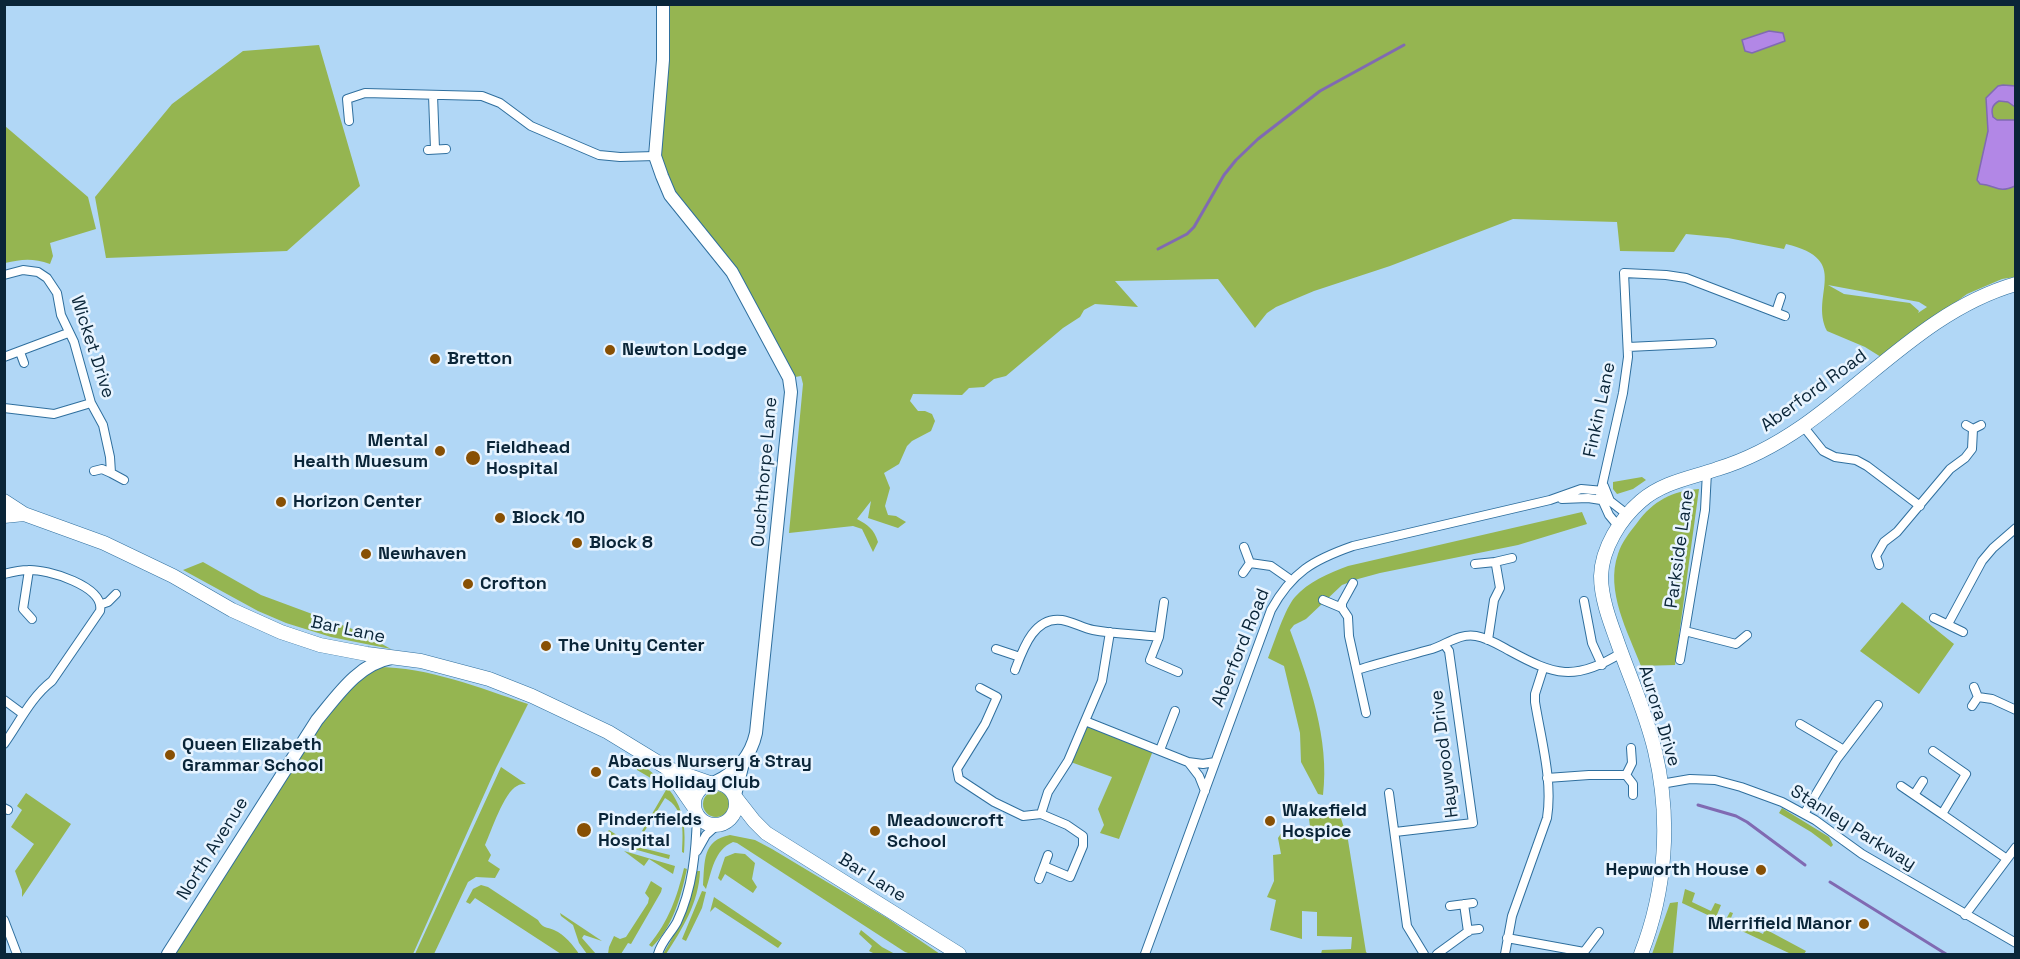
<!DOCTYPE html>
<html>
<head>
<meta charset="utf-8">
<style>
	body { margin:0 }
	#map { position:relative; width:2020px; height:959px; overflow:hidden; background:#b1d7f6; font-family:"Space Grotesk",sans-serif }
	canvas { display:block }
	.frame { position:absolute; inset:0; border:6px solid #0a2538; pointer-events:none }
</style>
</head>
<body>
<div id="map">
<canvas width="2020" height="959"></canvas>
<div class="frame"></div>
</div>
<script>
const g = document.querySelector('canvas').getContext('2d');
g.lineJoin = 'round';
function fillPath(path, color) { g.fillStyle = color; g.fill(path, 'evenodd'); }
function trace(path, color, width, dash) { g.strokeStyle = color; g.lineWidth = width; g.lineCap = dash ? 'butt' : 'round'; g.setLineDash(dash || []); g.stroke(path); }
function label(font, color, halo, rows, align = 'center') {
  g.font = font + ' "Space Grotesk",sans-serif'; g.lineWidth = 5; g.setLineDash([]); g.textBaseline = 'middle'; g.strokeStyle = halo; g.fillStyle = color; for (const [text, x, y, turn = 0] of rows) {
    g.save(); g.translate(x, y); g.rotate((+turn || 0) * Math.PI / 180); g.textAlign = isNaN(turn) ? turn : align; if (halo) g.strokeText(text, 0, 0); g.fillText(text, 0, 0); g.restore();
  }
}
const green = new Path2D(`
	M663,5H2015V277L2002,279L1967,294L1881,357L1865,347L1827,331C1809,294 1853,260 1786,244L1784,249L1728,238L1686,234L1674,252L1620,251L1617,222L1513,219L1390,266L1314,291L1276,307L1267,313L1255,328L1218,279L1115,281L1138,307L1095,304L1084,310L1080,317L1063,328L1006,376L994,379L984,387L969,388L962,395L913,394L910,401L918,411H925L932,414L935,421L931,431L912,441L907,446L899,464L884,473L890,488L885,506L888,515L896,516L906,522L898,528L868,518L871,501L857,519C868,525 874,529 878,542L873,552L862,529L853,526L789,533L803,384L801,376L789,378L732,272L690,220L655,156ZM1828,285L1919,302L1927,307L1918,313L1919,311L1910,303L1844,294Z
	M319,45L360,186L287,251L106,258L95,197L172,104L243,51Z
	M5,126L88,197L96,229L50,243L53,256L50,264C33,258 22,259 5,263Z
	M1642,477L1646,480L1633,489L1617,494L1613,489V482Z
	M1699,489L1675,665L1641,666C1628,632 1605,591 1618,554C1621,543 1630,532 1637,523C1653,501 1672,491 1699,489Z
	M1582,512L1587,524L1518,545L1380,573L1358,579L1342,585L1306,619L1294,625L1290,630C1309,682 1330,739 1323,795L1318,794L1301,762L1300,733L1284,666L1268,658C1274,643 1285,608 1295,597C1308,582 1329,573 1348,566Z
	M203,562L261,595L358,631L391,649L331,637L286,623L258,611L183,570Z
	M1902,602L1954,644L1919,694L1860,651Z
	M377,667C428,667 480,688 528,704L496,768L413,954H175L329,712L350,686Z
	M1085,721L1154,748L1119,839L1100,833L1104,825L1098,809L1112,777L1068,761Z
	M638,762C674,787 688,808 684,853L682,852C683,831 685,809 665,798L644,832L642,831L666,790V787L637,770Z
	M501,767L526,784C523,784 520,784 517,786C504,792 491,832 485,845L491,855L488,861L500,869L495,878L476,877L468,882L434,954H415Z
	M703 804a13 13 0 1 1 26 0a13 13 0 1 1-26 0Z
	M26,793L71,824L22,897V890L15,871L34,844L11,827L22,810L17,806Z
	M1337,806L1348,840L1366,952L1368,954H1321L1322,950L1351,949L1352,937L1317,936V912L1302,911V939L1270,930L1276,900L1267,897L1274,881L1273,855L1281,854L1278,838L1282,832L1310,827L1309,818L1315,810Z
	M1782,808L1829,837L1833,845L1831,847L1811,832L1779,813Z
	M609,830L634,846L670,855L669,859L623,846L605,835Z
	M730,835L755,840L772,849L887,918L940,954H911L905,952L737,843L733,842C714,850 712,871 706,889L703,885C705,862 702,840 730,835Z
	M624,851L675,866L673,874L649,859L644,866Z
	M735,853L745,854L755,863L752,879L757,887L753,893L725,874L721,881L718,878L725,857Z
	M684,868L687,869C681,896 673,927 652,947L649,945C669,921 677,897 684,868Z
	M697,871H700C699,902 682,930 666,954H663C679,928 691,902 697,871Z
	M651,881L662,888L661,892L631,944L628,943L621,954H608L609,947L614,936L620,939L626,937L648,903L649,898L645,893Z
	M481,885L488,887L538,920C542,928 547,927 554,930C565,935 573,945 579,954H561L475,898L470,904L466,902L473,889Z
	M1685,889L1695,893L1692,902L1711,911L1715,903L1721,905L1716,917L1725,921L1730,912L1733,913L1731,918L1763,934L1765,929L1806,951L1804,954H1791L1682,903Z
	M702,891L706,892L702,908L686,941L682,939Z
	M714,897L782,943L778,948L715,907L710,912Z
	M1678,902L1673,954H1652L1670,903Z
	M560,913L602,941L584,935L582,938L596,954H587L579,943L573,925L561,916Z
	M861,930L882,947L895,954H875L869,951L872,946L859,934Z`);
const water = new Path2D(`
	M1769,31L1783,33L1785,41L1752,53L1745,51L1742,40Z
	M2003,85L2016,86L2015,107L2008,102L1999,101C1992,105 1991,109 1993,117L1997,120H2015V186C1997,194 1997,185 1980,184L1977,180L1988,131L1986,98L1998,86Z`);
const stream = new Path2D(`
	M1158,249L1187,234L1194,227L1224,175L1236,160L1258,139L1320,91L1404,45
	M1698,805L1736,816L1747,822L1805,865
	M1830,882L1946,954`);
const street = new Path2D(`
	M433,95L435,149
	M349,121L347,99L365,93L482,96L500,103L531,126L599,155L620,157L655,156
	M428,150L446,149
	M4,275L23,270L38,272L47,278L57,293L61,315L74,342L91,403L103,425L110,457L111,473L102,469L94,471
	M1776,312L1781,297
	M1628,347L1712,343
	M20,352L24,363
	M4,357L68,333
	M4,408L54,414L91,403
	M1803,426L1823,451L1835,457L1856,460L1867,466L1920,506
	M1973,429L1981,425
	M111,473L124,480
	M1604,486L1610,501L1628,515
	M1562,499L1588,498L1601,500
	M1619,527L1609,515L1600,495L1623,393L1628,357L1624,273L1666,275L1686,278L1785,316
	M1495,562L1512,558
	M1250,563L1271,566L1291,580
	M1475,564L1495,562L1496,565L1500,588L1494,600L1488,640
	M1879,565L1876,556L1884,542L1897,532L1950,469L1965,458L1972,449L1973,429L1966,425
	M29,570L23,609L32,619
	M1243,573L1250,563L1244,547
	M4,574C12,572 20,570 28,570C47,569 105,586 100,611L52,681C31,697 19,723 4,744
	M1353,583L1342,603V608L1348,617L1349,636L1366,713
	M1323,600L1342,608
	M1584,601L1592,643L1602,665
	M102,604L108,602L116,594
	M1934,618L1963,632
	M1948,624L1982,561L1993,548L2016,528
	M1685,631L1736,644L1747,635
	M1159,637L1164,602
	M996,649L1020,657
	M1680,660L1705,510L1707,472
	M1015,670C1023,649 1034,616 1062,620C1073,622 1083,628 1093,630C1115,634 1137,634 1159,637L1150,660L1178,672
	M1357,670C1382,662 1407,656 1432,649C1447,644 1460,633 1476,636C1488,638 1499,645 1510,651C1554,675 1575,682 1621,653
	M1974,687L1978,697
	M980,688L997,697L985,724L957,769L959,779L994,802L1023,816L1041,814L1067,825L1083,836V846L1070,877L1044,866L1048,855
	M4,700L23,714
	M1972,706L1978,697L1992,699L2016,710
	M1085,721L1188,762L1203,764L1215,762
	M1800,724L1844,750
	M1160,750L1175,711
	M1933,751L1966,774L1942,814L2007,859
	M1189,763L1199,776L1205,791
	M1626,775L1633,784V795
	M1547,778L1589,775H1626L1632,763L1631,748
	M1661,784L1690,779L1715,780L1741,787L1782,802L1815,820L1862,854L2016,943
	M1901,786L1942,814
	M1389,793L1407,926L1424,954
	M1914,795L1923,781
	M4,808L8,810
	M1041,814L1048,792L1068,761L1102,681L1110,632
	M1804,814L1837,759L1878,705
	M1395,832L1473,823L1449,651L1444,644
	M697,851L706,835L717,825
	M1039,879L1044,866
	M1464,904L1468,932
	M1450,906L1473,903
	M1965,915L2016,847
	M4,920L17,954
	M1507,938L1584,952L1599,932
	M658,954C661,942 671,933 677,922C693,888 696,851 697,814
	M1145,954L1271,610C1292,572 1313,560 1353,546L1550,500L1581,489L1604,491
	M1437,954L1470,930L1479,929
	M1505,954L1512,916L1547,818C1553,781 1541,739 1535,702V694L1543,669`);
const secondary = new Path2D(`
	M663,4V60L655,156L662,176L670,195L732,272L789,378L791,392L756,733C751,756 737,772 715,782
	M735,795L743,763
	M168,954L317,720C337,696 358,664 391,658`);
const primary = new Path2D(`
	M4,501L24,514L104,543L173,576L232,610L281,632L320,645L367,654L421,661L489,679L532,696L608,732L667,768L710,783
	M4,516L24,514
	M667,768L694,807
	M694 804a21 21 0 1 1 42 0a21 21 0 1 1-42 0Z
	M736,798L754,821L766,833L959,954
	M1641,954C1666,890 1671,819 1655,751C1646,712 1629,676 1616,638C1609,619 1601,597 1601,576C1602,548 1620,519 1641,501C1663,482 1691,478 1717,469C1747,460 1777,444 1803,426C1873,377 1932,308 2016,284`);
const markers = [
	[610,350,6,"#885004"],
	[435,359,6,"#885004"],
	[440,451,6,"#885004"],
	[473,458,8,"#885004"],
	[281,502,6,"#885004"],
	[500,518,6,"#885004"],
	[577,543,6,"#885004"],
	[366,554,6,"#885004"],
	[468,584,6,"#885004"],
	[546,646,6,"#885004"],
	[170,755,6,"#885004"],
	[596,772,6,"#885004"],
	[1270,821,6,"#885004"],
	[584,830,8,"#885004"],
	[875,831,6,"#885004"],
	[1761,870,6,"#885004"],
	[1864,924,6,"#885004"]
];
const streetNames = [
	["Wicket Drive",92,347,72],
	["Aberford Road",1814,391,-36],
	["Finkin Lane",1600,410,-78],
	["Ouchthorpe Lane",765,472,-85],
	["Parkside Lane",1680,549,-82],
	["Bar Lane",348,630,12],
	["Aberford Road",1241,648,-68],
	["Aurora Drive",1659,716,73],
	["Haywood Drive",1445,754,-97],
	["Stanley Parkway",1853,828,32],
	["North Avenue",213,849,-58],
	["Bar Lane",872,878,32]
];
const poiNames = [
	["Newton Lodge",622,350],
	["Bretton",447,359],
	["Mental",428,441,"right"],
	["Health Muesum",428,462,"right"],
	["Fieldhead",486,448],
	["Hospital",486,469],
	["Horizon Center",293,502],
	["Block 10",512,518],
	["Block 8",589,543],
	["Newhaven",378,554],
	["Crofton",480,584],
	["The Unity Center",558,646],
	["Queen Elizabeth",182,745],
	["Grammar School",182,766],
	["Abacus Nursery & Stray",608,762],
	["Cats Holiday Club",608,783],
	["Wakefield",1282,811],
	["Hospice",1282,832],
	["Pinderfields",598,820],
	["Hospital",598,841],
	["Meadowcroft",887,821],
	["School",887,842],
	["Hepworth House",1749,870,"right"],
	["Merrifield Manor",1852,924,"right"]
];
fillPath(green, '#95b551');
fillPath(water, '#b287e6');
trace(water, '#806ab2', 1.5);
trace(stream, '#806ab2', 3);
trace(street, '#2f6f9e', 10);
trace(secondary, '#2f6f9e', 14);
trace(primary, '#2f6f9e', 15);
trace(street, '#fff', 8);
trace(secondary, '#fff', 12);
trace(primary, '#fff', 14);
for (const [x, y, r, color] of markers) { const dot = new Path2D(); dot.arc(x, y, r, 0, 2 * Math.PI); g.fillStyle = color; g.fill(dot); trace(dot, '#e8f4ff', 2); }
label('18px', '#0a2538', '#e8f4ff', streetNames);
label('bold 18px', '#0a2538', '#e8f4ff', poiNames, 'left');
</script>
</body>
</html>
